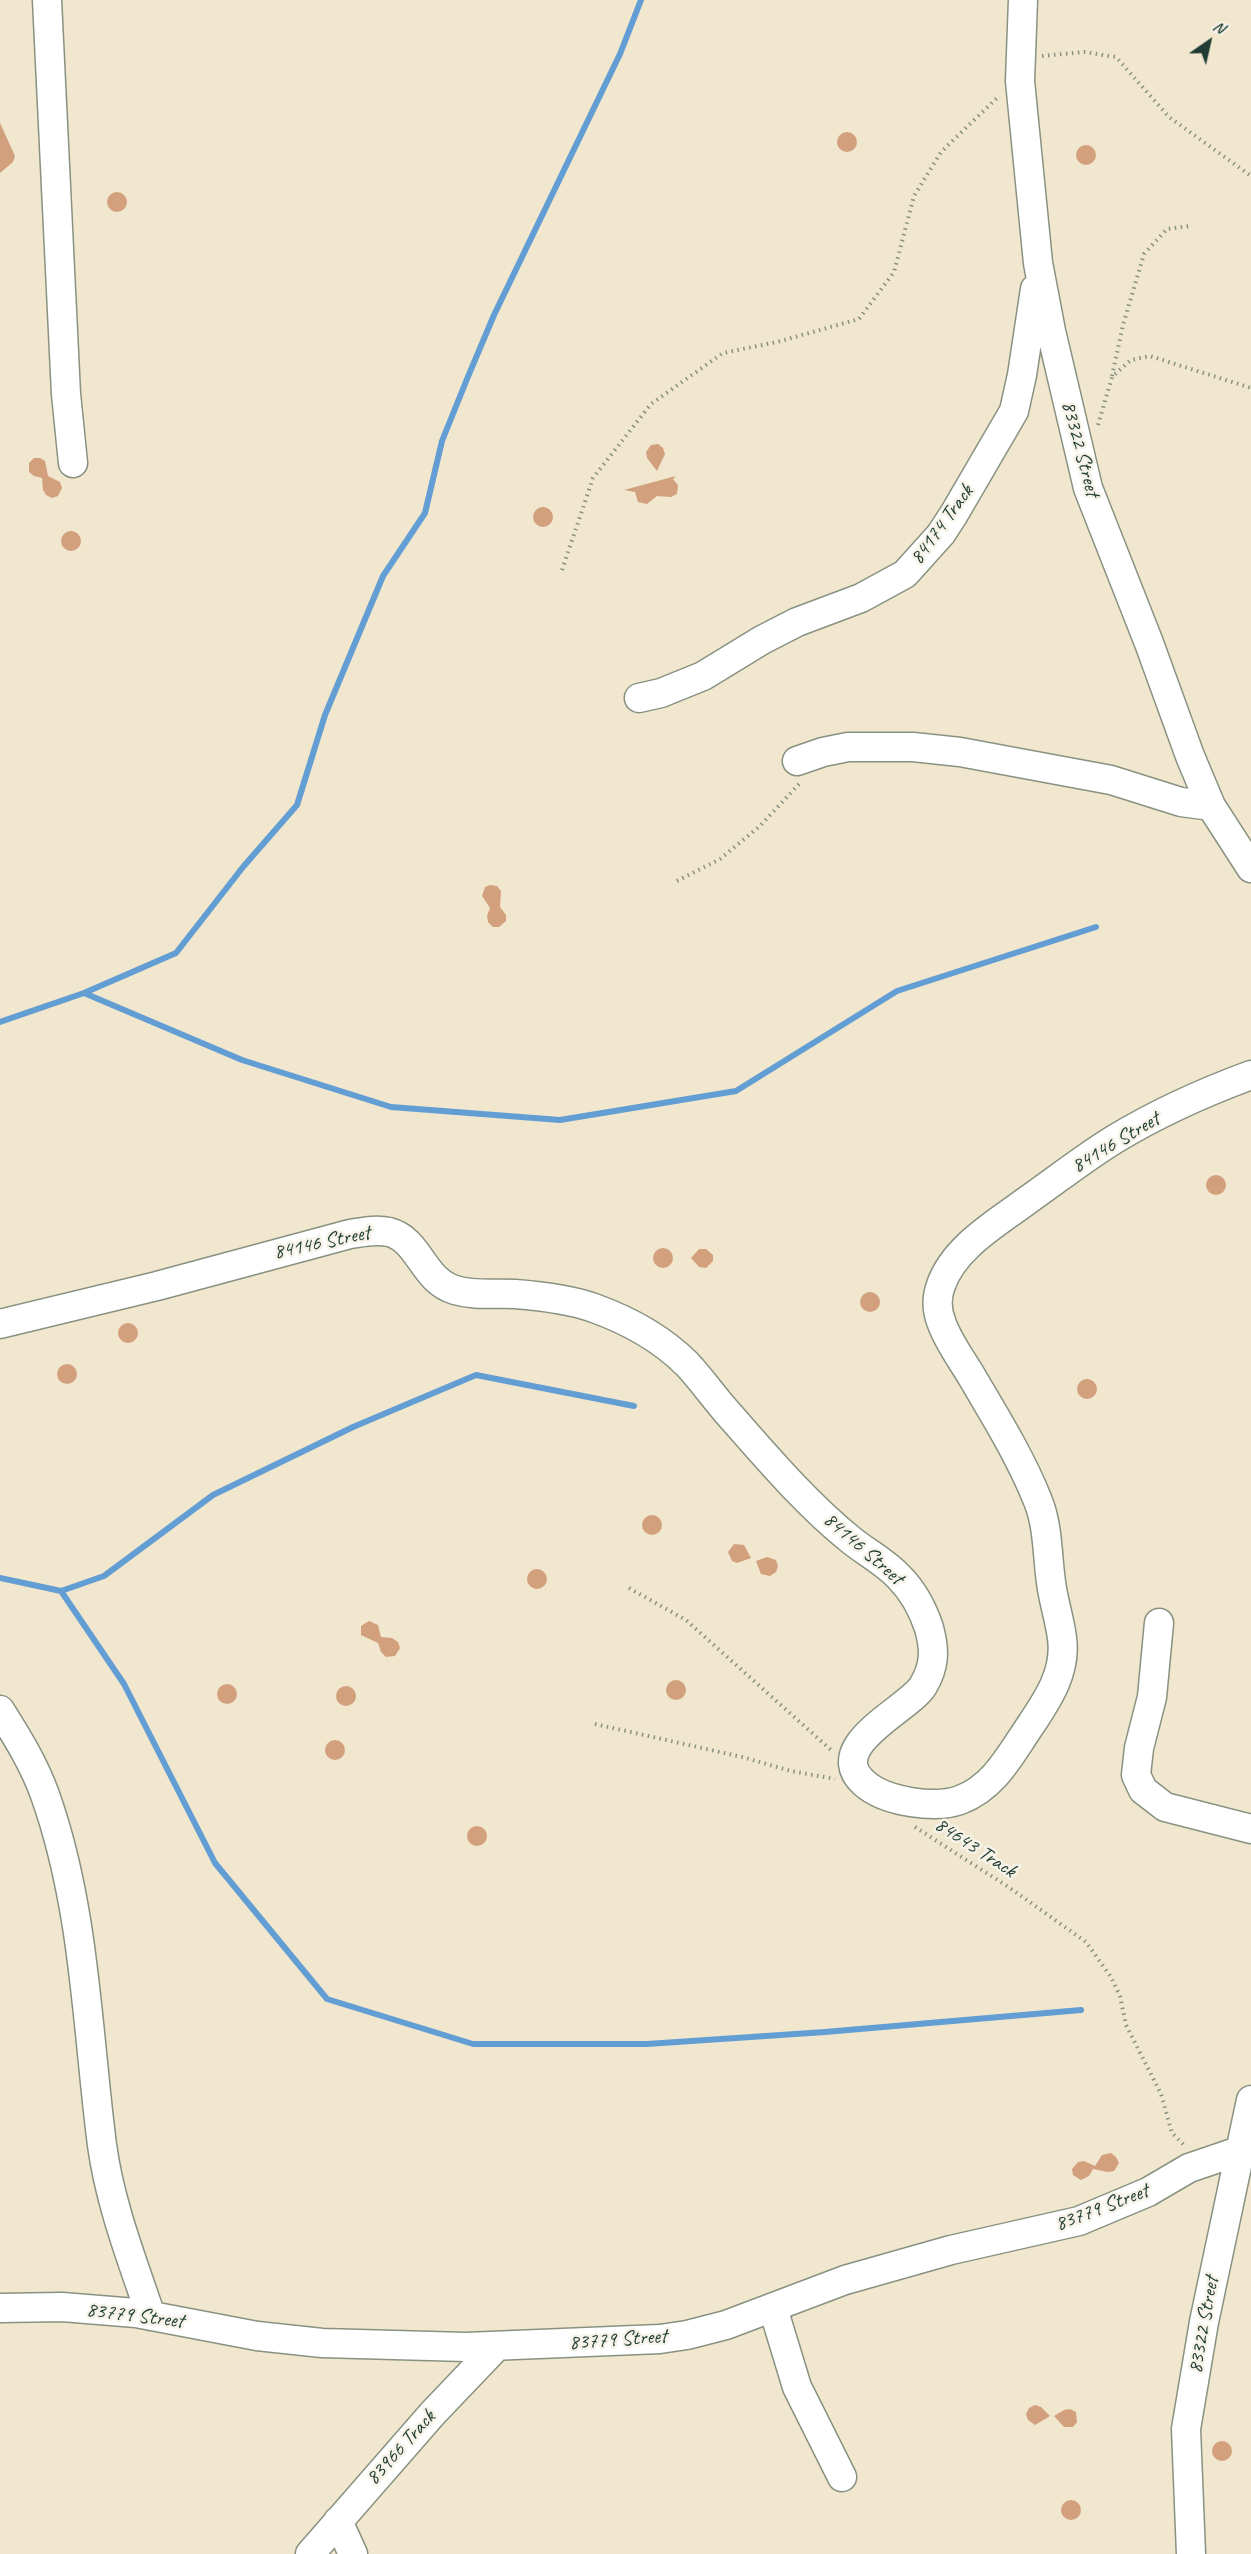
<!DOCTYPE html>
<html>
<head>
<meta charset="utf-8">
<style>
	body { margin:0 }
	#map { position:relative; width:1251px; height:2554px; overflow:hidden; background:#f1e6ce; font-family:Caveat,sans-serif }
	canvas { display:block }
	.north { position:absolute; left:1179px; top:12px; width:60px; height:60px; -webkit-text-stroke:4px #f7f3e8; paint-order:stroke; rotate:34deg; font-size:16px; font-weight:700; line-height:24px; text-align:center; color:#1f3d34 }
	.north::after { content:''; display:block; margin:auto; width:21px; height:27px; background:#1f3d34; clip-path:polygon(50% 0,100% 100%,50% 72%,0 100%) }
</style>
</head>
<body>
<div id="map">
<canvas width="1251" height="2554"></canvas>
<div class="north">N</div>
</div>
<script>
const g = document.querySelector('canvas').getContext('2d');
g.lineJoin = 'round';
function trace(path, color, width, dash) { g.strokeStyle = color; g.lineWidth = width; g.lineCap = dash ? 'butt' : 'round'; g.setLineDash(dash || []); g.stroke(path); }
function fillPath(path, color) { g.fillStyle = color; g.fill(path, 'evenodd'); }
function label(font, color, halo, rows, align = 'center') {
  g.font = font + ' Caveat,sans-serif'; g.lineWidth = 5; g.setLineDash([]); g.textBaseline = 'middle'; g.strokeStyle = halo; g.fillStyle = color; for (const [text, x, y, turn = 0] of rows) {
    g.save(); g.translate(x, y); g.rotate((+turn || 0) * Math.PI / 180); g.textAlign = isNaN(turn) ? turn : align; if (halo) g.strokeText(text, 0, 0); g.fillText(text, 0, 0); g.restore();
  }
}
const stream = new Path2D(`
	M84,993L242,1060L391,1107L560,1120L736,1091L897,991L1096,927
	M0,1022L84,993L176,953L243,867L297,805L325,715L383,576L425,513L442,441L467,379L494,315L620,54L641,0
	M0,1578L61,1591L124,1684L215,1863L327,1999L473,2044H647L825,2032L1081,2010
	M61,1591L104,1576L213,1495L353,1427L476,1375L634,1406`);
const building = new Path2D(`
	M0,123L15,156L13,162L0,173Z
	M837 142a10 10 0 1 1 20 0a10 10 0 1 1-20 0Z
	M1076 155a10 10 0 1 1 20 0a10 10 0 1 1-20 0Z
	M107 202a10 10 0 1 1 20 0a10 10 0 1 1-20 0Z
	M658,444L663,448L665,454L657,471L647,458L646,452L651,445Z
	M34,458H40L45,461L48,476L60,482L62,488L58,496L52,498L46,495L43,490L42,478L34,476L29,472V463Z
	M676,476L673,479L678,485L677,494L671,497L657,496L647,504L638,502L635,492L624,490Z
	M533 517a10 10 0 1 1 20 0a10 10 0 1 1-20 0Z
	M61 541a10 10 0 1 1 20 0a10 10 0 1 1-20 0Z
	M490,885L497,886L501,891L500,907L506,915V921L499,927H493L488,922L487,916L490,908L482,896L485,887Z
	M1206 1185a10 10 0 1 1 20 0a10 10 0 1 1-20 0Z
	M653 1258a10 10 0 1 1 20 0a10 10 0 1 1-20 0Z
	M699,1249H706L713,1255V1261L706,1268L699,1267L691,1258Z
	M860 1302a10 10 0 1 1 20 0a10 10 0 1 1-20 0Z
	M118 1333a10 10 0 1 1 20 0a10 10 0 1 1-20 0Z
	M57 1374a10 10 0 1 1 20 0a10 10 0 1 1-20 0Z
	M1077 1389a10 10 0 1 1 20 0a10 10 0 1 1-20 0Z
	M642 1525a10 10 0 1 1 20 0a10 10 0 1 1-20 0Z
	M734,1544L744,1545L751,1558L737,1563L732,1561L728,1552Z
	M767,1557L776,1560L778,1566L776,1572L770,1576L761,1574L756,1561Z
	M527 1579a10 10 0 1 1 20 0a10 10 0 1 1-20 0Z
	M369,1621L378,1625L381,1637L392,1638L398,1642L400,1648L395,1656L386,1657L381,1652L378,1643L361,1635V1626Z
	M666 1690a10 10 0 1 1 20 0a10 10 0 1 1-20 0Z
	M217 1694a10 10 0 1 1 20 0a10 10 0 1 1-20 0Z
	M336 1696a10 10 0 1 1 20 0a10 10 0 1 1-20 0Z
	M325 1750a10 10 0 1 1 20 0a10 10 0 1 1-20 0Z
	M467 1836a10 10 0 1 1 20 0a10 10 0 1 1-20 0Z
	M1111,2153L1116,2157L1119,2163L1114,2171L1108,2172L1093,2169L1089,2176L1081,2180L1073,2175L1072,2169L1078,2162L1084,2161L1095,2166L1102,2155Z
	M1035,2405L1041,2407L1050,2416L1035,2425L1028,2420L1026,2414L1029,2408Z
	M1070,2409L1076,2412L1077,2422L1073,2427H1064L1054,2416L1064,2410Z
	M1212 2451a10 10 0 1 1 20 0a10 10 0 1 1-20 0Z
	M1061 2510a10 10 0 1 1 20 0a10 10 0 1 1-20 0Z`);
const path = new Path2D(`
	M1042,56L1084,52L1116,57L1169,117L1251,176
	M1112,376L1123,325L1144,254L1167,229L1191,226
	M1098,425L1112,377L1131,360L1150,356L1251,388
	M562,570L593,478L651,404L723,353L777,342L859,319L894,272L914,196L941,152L999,96
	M677,881L720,859L760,826L799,784
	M629,1588L686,1620L831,1750
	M595,1724L742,1757L791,1771L835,1779
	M915,1827L1010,1888L1086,1942L1111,1977L1120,1996L1126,2025L1161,2094L1172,2133L1185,2146`);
const minor = new Path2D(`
	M47,0L66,394L73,463
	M1023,0L1020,81L1038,263L1051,331L1088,488L1149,643L1190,756L1211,806L1251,868
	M639,698L661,693L703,676L762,640L797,622L861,598L905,574L941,534L954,514L1014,411L1022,375L1035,289
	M797,761L823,752L848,747H913L960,752L1111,780L1181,802L1211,806
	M0,1324L157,1286L350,1234C363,1232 376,1229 389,1232C420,1240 422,1280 455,1290C475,1296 494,1293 515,1294C541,1296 569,1299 594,1308C627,1320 662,1339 687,1364C701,1379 713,1396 726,1411C765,1455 805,1503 851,1540C867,1553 885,1562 899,1577C913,1591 923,1610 929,1628C935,1650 935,1666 923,1686C908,1710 823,1746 864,1783C885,1802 935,1809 960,1800C993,1788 1009,1757 1028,1729C1046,1702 1067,1673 1062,1638C1060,1622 1055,1606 1052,1589C1047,1560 1049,1528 1038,1501C1021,1458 995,1416 972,1377C962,1360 949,1343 942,1324C937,1312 936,1298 941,1285C954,1248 994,1225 1025,1202C1055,1181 1084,1158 1115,1139C1158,1113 1205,1092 1251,1075
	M1159,1623L1152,1697L1139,1748L1136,1775L1143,1790L1165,1807L1251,1829
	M0,1710C17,1737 34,1764 45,1795C85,1907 87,2028 102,2145C110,2204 132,2260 151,2316
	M0,2308L62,2307L136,2313L257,2336L322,2343L466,2347L660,2339L687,2335L726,2325L845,2280L951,2250L1079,2221L1148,2192L1189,2168L1239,2151
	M773,2308L797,2387L842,2477
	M338,2521L353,2554
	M310,2554L433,2413L497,2346
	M1191,2554L1186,2429L1204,2322L1251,2100`);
const streetNames = [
	["83322 Street",1080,449,75],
	["84174 Track",942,525,-54],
	["84146 Street",1116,1143,-31],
	["84146 Street",322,1243,-12],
	["84146 Street",863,1549,41],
	["84643 Track",975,1848,33],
	["83779 Street",1102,2208,-21],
	["83779 Street",135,2316,7],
	["83322 Street",1204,2325,-80],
	["83779 Street",618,2340,-4],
	["83966 Track",401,2448,-48]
];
trace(stream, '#629ed3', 6);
fillPath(building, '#d2a07d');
trace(minor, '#889281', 31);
trace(path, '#889281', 4, [1.5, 4.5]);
trace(minor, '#fff', 28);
label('21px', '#1f3d34', '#f7f3e8', streetNames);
</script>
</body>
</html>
